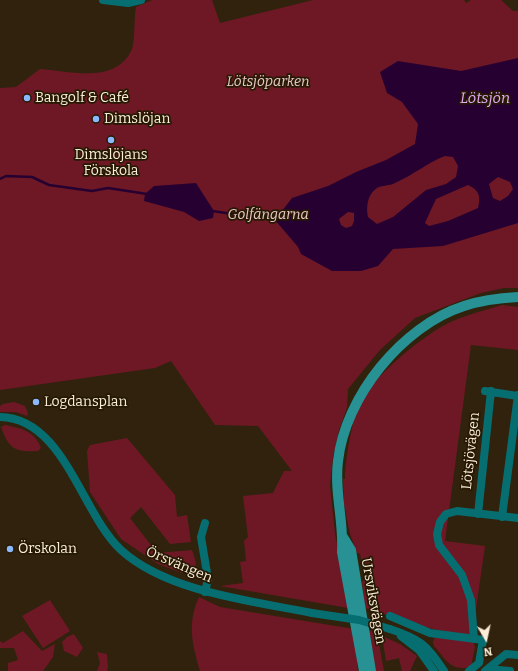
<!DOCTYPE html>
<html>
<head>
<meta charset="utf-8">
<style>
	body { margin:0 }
	#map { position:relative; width:518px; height:671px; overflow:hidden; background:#30220c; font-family:Bitter,serif }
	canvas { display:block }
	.north { position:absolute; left:466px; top:619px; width:40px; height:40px; -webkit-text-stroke:3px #261903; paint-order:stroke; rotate:171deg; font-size:11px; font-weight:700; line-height:16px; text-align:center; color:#fbeed9 }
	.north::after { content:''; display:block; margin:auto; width:14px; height:18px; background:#fbeed9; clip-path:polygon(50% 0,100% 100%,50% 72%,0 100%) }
</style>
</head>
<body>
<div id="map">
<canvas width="518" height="671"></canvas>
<div class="north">N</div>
</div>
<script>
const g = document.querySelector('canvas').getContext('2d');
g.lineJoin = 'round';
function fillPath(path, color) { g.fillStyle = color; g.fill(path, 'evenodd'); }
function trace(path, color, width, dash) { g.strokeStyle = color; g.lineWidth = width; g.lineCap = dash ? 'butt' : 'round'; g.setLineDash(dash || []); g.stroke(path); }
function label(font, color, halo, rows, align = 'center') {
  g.font = font + ' Bitter,serif'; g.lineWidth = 3.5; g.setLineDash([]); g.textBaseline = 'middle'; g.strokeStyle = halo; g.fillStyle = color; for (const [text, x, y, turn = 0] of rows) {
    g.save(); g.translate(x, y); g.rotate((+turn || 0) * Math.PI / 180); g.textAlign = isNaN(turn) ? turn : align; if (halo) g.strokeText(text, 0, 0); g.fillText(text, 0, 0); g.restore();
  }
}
const green = new Path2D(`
	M152,0H212L220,23L313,0H464L466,3L471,0H501L513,11H518V288H504L481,293L415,318L380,350L348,389L347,408L339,430L333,457L330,486L335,533L348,608L220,586L243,583L240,562L246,561L244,541L248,537L243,496L273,493L284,471H292L258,426L215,425L171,361L155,368L0,390V88L16,87L40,69C70,71 116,85 132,49C135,41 134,18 136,7Z
	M502,305L518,307V350L471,345L445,541L485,546L472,637L429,628L365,608L362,581L367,579L368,573L363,567L360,554L357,553L350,534L344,504L343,479H345C345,462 352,418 360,402C375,375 425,333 453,321C469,314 486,310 502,305Z
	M14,402L25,406L28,413L27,416L16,412H0V406L3,404Z
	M5,425C20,428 35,431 41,448L38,451C16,452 9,450 1,427Z
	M127,438L175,495L177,517L187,515L191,542L170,544L141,507L130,518L157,553L192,550C195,559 198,565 193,573H182L158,564L121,539L90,492L87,451L90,445Z
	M199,597L220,607L354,629L358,671H200C192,644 187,623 199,597Z
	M50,600L70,631L43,648L22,616Z
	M366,629L377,633L384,671H374Z
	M23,631L42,651L55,644L53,657L43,671H8V663L18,660L14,648H0V641L3,643Z
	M74,634L83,648L77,657L64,651L62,642L67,637Z
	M382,636L400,644L417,656L410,671H402L399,658L386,661Z
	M435,637L473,641L475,647L471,667C450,671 447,661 434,646L433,642Z
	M97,652L107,654L108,667L107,671H97L100,663Z`);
const water = new Path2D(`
	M518,58V223L443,246L393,249L378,266L361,271H332L301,254L298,247L275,220L292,198L328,186L356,172L386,160L415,144L418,124L402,102L387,93L380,72L398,61L461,71ZM445,156L453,157L458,166L456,177L446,184L426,190L393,217L377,224L368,217C366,207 367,195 377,188C382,185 390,186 395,183C413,175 427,163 445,156ZM498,177L510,182L513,189L508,196L500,201L493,198L489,184ZM468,185C479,190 481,196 478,208L448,221L429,226L425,223L436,199ZM348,212L354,213V221L352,226L346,228L341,225L339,219Z
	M196,183L214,211L213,218L199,221L184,212L144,201L145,194L154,186Z`);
const stream = new Path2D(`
	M0,179L6,176L32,177L49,185L92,191L108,188L147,194
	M212,211L275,220`);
const street = new Path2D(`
	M103,0L128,3L141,0
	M485,391L518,396
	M0,417C64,418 81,513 121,550C167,592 252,601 312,613
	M478,514L491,391
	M502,517L518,395
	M205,592L208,579L201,537L205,523
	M390,616L430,633L483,640L479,663L469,671
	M390,629C420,639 427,645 444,671
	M401,636L419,650L434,671
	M474,639L471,600L462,575L439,545L437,534L440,522L446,514L457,511L518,518
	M485,671L506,654L518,655
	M492,671L498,670L510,671`);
const secondary = new Path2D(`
	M343,537L351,550L371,671
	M364,671L342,552C344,521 334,492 338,461C345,397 402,326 464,306C482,300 500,298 518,297`);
const streetBridge = new Path2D(`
	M312,613L359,620L390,629`);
const markers = [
	[27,98,4,"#8cb9fc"],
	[96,119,4,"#8cb9fc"],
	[111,140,4,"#8cb9fc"],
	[36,402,4,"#8cb9fc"],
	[10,549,4,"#8cb9fc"]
];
const parkNames = [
	["Lötsjöparken",268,82],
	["Golfängarna",268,215]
];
const poiNames = [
	["Bangolf & Café",35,98],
	["Dimslöjan",104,119],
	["Dimslöjans",111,155,"center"],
	["Förskola",111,171,"center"],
	["Logdansplan",44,402],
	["Örskolan",18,549]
];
const streetNames = [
	["Lötsjövägen",471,451,-84],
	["Örsvängen",179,565,23],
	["Ursviksvägen",373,601,80]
];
const waterNames = [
	["Lötsjön",485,99]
];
fillPath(green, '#6e1825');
fillPath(water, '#270032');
trace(stream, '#270032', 2.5);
trace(street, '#066d70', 8);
trace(secondary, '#279194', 10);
trace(streetBridge, '#066d70', 8);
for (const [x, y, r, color] of markers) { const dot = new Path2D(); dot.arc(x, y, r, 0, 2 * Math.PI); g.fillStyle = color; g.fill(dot); trace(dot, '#261903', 1.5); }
label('italic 14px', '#ecc9c9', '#261903', parkNames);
label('14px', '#fbeed9', '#261903', poiNames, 'left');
label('14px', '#fbeed9', '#261903', streetNames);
label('italic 15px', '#e3abf5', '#261903', waterNames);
</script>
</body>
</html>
